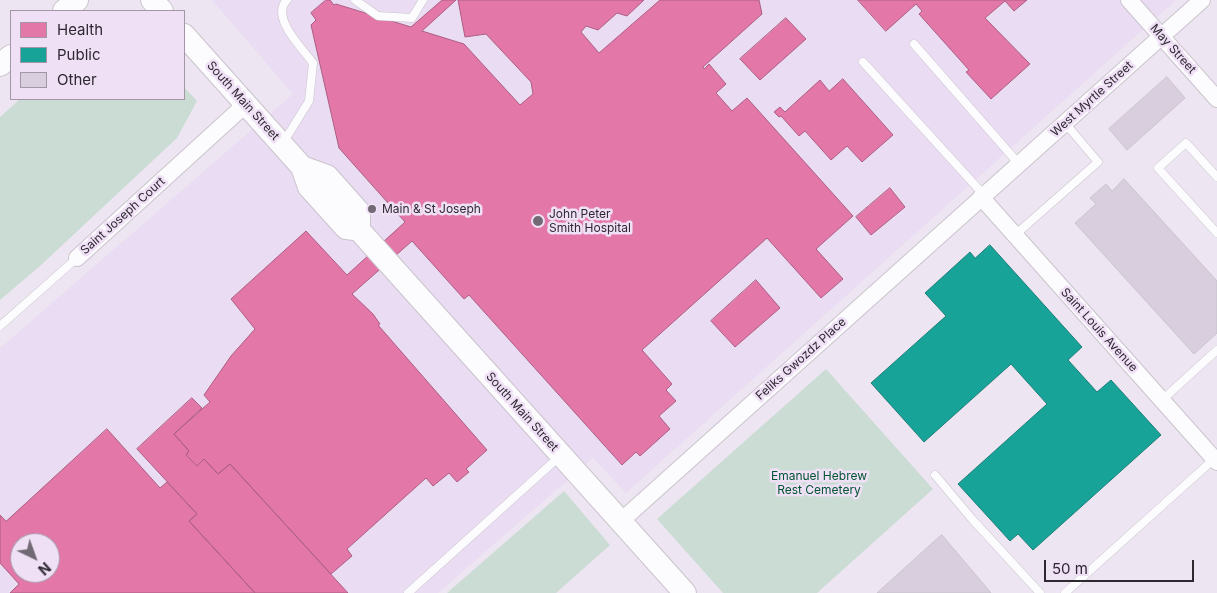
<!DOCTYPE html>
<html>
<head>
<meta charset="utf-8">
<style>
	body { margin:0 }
	#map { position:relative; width:1217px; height:593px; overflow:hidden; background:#ede5f1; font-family:Inter,sans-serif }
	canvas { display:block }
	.legend { position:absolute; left:10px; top:10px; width:175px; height:90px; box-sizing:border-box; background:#efe0f6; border:1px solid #a296a7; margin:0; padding:6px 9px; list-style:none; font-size:15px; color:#2e2831 }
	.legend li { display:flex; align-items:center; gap:10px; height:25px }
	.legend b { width:25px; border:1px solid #a296a7 }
	.north { position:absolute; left:10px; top:533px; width:50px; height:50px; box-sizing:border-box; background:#efe0f6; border:1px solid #a296a7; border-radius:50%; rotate:138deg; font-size:14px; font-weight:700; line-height:20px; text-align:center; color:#2e2831 }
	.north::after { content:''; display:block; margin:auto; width:18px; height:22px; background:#716a74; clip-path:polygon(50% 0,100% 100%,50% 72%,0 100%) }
	.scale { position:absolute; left:1044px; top:560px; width:150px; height:22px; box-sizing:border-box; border:2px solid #2e2831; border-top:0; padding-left:6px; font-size:15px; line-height:18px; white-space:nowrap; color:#2e2831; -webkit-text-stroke:4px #efe0f6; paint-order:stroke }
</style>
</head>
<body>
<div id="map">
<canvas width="1217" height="593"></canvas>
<ul class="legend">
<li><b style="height:14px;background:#e377a8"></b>Health</li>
<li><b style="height:14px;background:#17a398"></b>Public</li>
<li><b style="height:14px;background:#d9cede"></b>Other</li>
</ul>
<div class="north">N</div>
<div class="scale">50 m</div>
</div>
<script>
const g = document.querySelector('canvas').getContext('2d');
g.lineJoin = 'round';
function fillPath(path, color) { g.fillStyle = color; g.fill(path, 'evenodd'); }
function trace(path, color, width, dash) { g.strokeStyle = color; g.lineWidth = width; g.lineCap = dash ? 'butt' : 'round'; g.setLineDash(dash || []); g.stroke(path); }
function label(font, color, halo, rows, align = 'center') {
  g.font = font + ' Inter,sans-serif'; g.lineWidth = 5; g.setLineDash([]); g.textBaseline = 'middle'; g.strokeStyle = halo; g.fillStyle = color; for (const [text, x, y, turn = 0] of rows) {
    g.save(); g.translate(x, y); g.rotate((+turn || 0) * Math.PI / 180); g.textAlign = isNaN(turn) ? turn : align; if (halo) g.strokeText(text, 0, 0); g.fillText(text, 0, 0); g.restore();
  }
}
const built = new Path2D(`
	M212,0H1176L626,493L593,458L438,593H0V348L293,94ZM20,543H50V573H20Z`);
const green = new Path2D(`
	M184,87L197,101L177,138L40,266L0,300V117L20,99H184Z
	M826,369L933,489L817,593H723L657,519Z
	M564,491L610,545L556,593H447Z`);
const health = new Path2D(`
	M326,0H330L334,5L336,4L411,27L442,0H456L422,31L464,44L520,105L533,94L531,82L486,34L465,37L458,0H644L627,16L617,13L598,30L586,26L581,32L599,53L660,0H759L762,14L703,67L704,69L709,64L726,84L716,93L732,111L747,98L853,216L816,249L843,279L821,298L767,238L642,350L672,384L666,390L676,401L659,416L670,429L640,456L636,452L622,465L469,295L464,299L412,241L352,294L373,314L380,324L378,325L487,450L466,469L469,472L457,482L449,473L433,486L426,478L347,549L352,556L331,574L230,464L218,474L204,459L197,466L186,455L189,451L174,434L210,402L204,395L231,356L255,329L231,299L306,231L347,275L405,222L339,148L311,25L316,20L311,13Z
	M858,0H1027L1014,11L1005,1L985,18L1030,64L991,99L966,72L969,70L919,14L922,11L916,4L886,31Z
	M786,18L806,39L760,80L740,59Z
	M843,79L893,135L862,162L847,146L831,160L805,131L799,136L781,116L779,117L774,112L780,107L785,112L820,80L829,91Z
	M890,188L905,207L871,235L856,217Z
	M756,280L780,308L735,347L711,321Z
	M192,398L202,408L174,434L189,451L186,455L197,466L204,459L218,474L230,464L348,593H255L189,521L197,514L137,449Z
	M107,429L160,488L167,482L197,514L189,521L255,593H10L19,584L0,563V515L6,521ZM20,543H50V573H20Z`);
const public = new Path2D(`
	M990,245L1082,347L1068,360L1097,392L1111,380L1161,435L1033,550L1018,534L1010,541L958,484L1047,404L1011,364L924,442L871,383L946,316L925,293L970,252L975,258Z`);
const building = new Path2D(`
	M1167,77L1185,98L1127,150L1109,129Z
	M1124,179L1217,281V333L1194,354L1075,223L1096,204L1090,198L1106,184L1112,191Z
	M942,535L991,593H877L940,536Z`);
const lane = new Path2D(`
	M355,0L378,16L412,18L423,0
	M914,44L1019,164
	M863,62L984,195
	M283,143L309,101L313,63C302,48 270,17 287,0
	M1217,177L1186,143L1158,168L1217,233
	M1015,235L1098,162L1065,123
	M0,326L77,258
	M1162,400L1217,350
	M935,475L972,519L1040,593
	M408,593L559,457
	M1065,593L1214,459`);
const street = new Path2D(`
	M1129,0L1217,99
	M981,197L1217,462
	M77,258L246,104
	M621,521L1202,0`);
const secondary = new Path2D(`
	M152,0L162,11
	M64,11L77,0
	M184,35L302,167L309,187L346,228L359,230L685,593
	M0,65L11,56
	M302,167L327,176L359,212V230`);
const markers = [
	[372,209,5,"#716a74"],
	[538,221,6,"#716a74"]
];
const streetNames = [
	["May Street",1173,49,48],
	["West Myrtle Street",1092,99,-42],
	["South Main Street",243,101,48],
	["Saint Joseph Court",123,216,-42],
	["Saint Louis Avenue",1099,330,48],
	["Feliks Gwozdz Place",801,359,-42],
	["South Main Street",522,412,48]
];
const poiNames = [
	["Main & St Joseph",382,209],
	["John Peter",549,214],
	["Smith Hospital",549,228]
];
const parkNames = [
	["Emanuel Hebrew",819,476],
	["Rest Cemetery",819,490]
];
fillPath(built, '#eadcf2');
fillPath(green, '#cbdcd4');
fillPath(health, '#e377a8');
trace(health, '#ad5f84', 1);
fillPath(public, '#17a398');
trace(public, '#1e7e79', 1);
fillPath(building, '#d9cede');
trace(building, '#c9c3cc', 1);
trace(lane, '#cac4cd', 9);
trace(street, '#cac4cd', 18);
trace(secondary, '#cac4cd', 24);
trace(lane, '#fcfbfd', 8);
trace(street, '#fcfbfd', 16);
trace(secondary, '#fcfbfd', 22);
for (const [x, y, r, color] of markers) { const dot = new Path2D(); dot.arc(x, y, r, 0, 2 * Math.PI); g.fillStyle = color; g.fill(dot); trace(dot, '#efe0f6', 2); }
label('12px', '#2e2831', '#efe0f6', streetNames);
label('12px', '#2e2831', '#efe0f6', poiNames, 'left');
label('12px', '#005431', '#efe0f6', parkNames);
</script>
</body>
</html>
